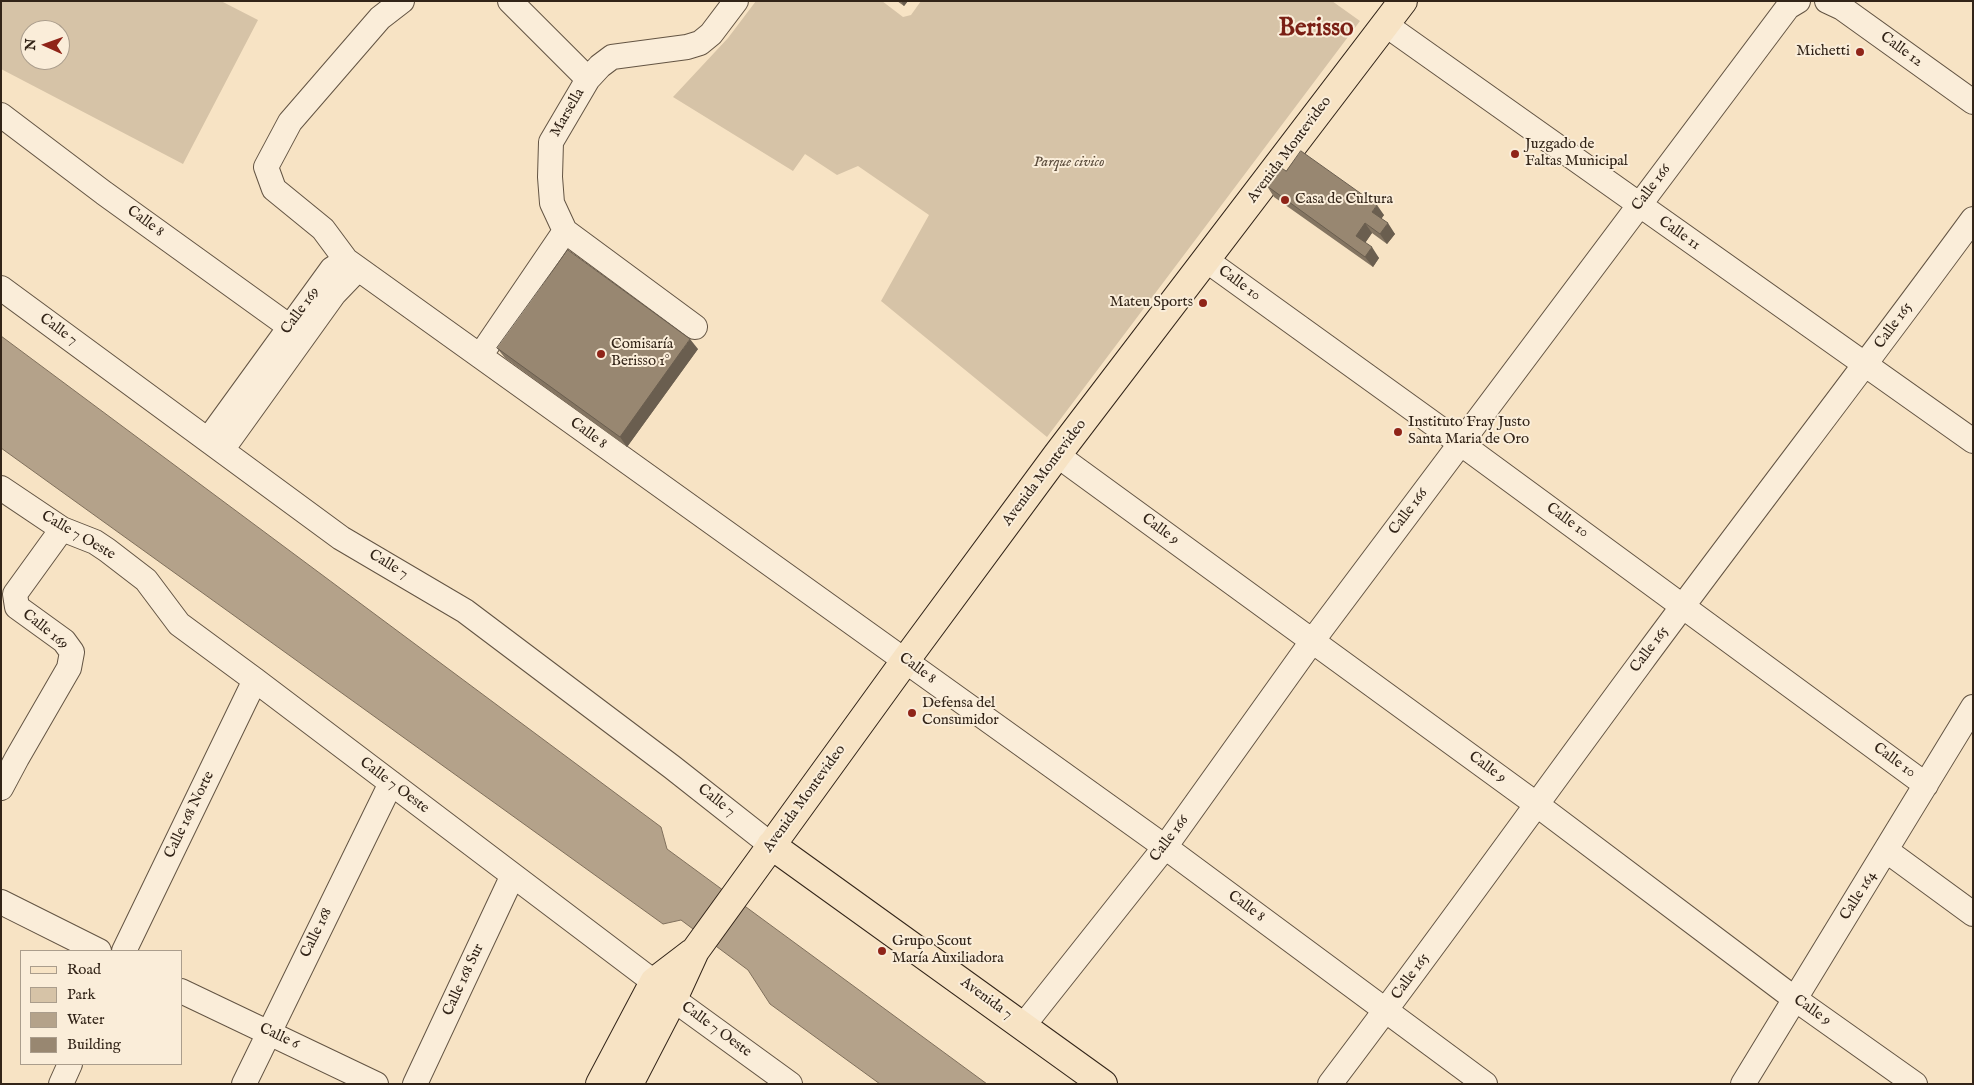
<!DOCTYPE html>
<html>
<head>
<meta charset="utf-8">
<style>
	body { margin:0 }
	#map { position:relative; width:1974px; height:1085px; overflow:hidden; background:#f7e3c4; font-family:"IM FELL English",serif }
	canvas { display:block }
	.frame { position:absolute; inset:0; border:2px solid #322418; pointer-events:none }
	.legend { position:absolute; left:20px; top:950px; width:162px; height:115px; box-sizing:border-box; background:#faedd9; border:1px solid #aa9d8c; margin:0; padding:6px 9px; list-style:none; font-size:15px; color:#322418 }
	.legend li { display:flex; align-items:center; gap:10px; height:25px }
	.legend b { width:25px; border:1px solid #aa9d8c }
	.north { position:absolute; left:20px; top:20px; width:50px; height:50px; box-sizing:border-box; background:#faedd9; border:1px solid #aa9d8c; border-radius:50%; rotate:272deg; font-size:14px; font-weight:700; line-height:20px; text-align:center; color:#322418 }
	.north::after { content:''; display:block; margin:auto; width:18px; height:22px; background:#8f2418; clip-path:polygon(50% 0,100% 100%,50% 72%,0 100%) }
</style>
</head>
<body>
<div id="map">
<canvas width="1974" height="1085"></canvas>
<div class="frame"></div>
<ul class="legend">
<li><b style="height:6px;background:#f7e3c4"></b>Road</li>
<li><b style="height:14px;background:#d6c3a7"></b>Park</li>
<li><b style="height:14px;background:#b4a28a"></b>Water</li>
<li><b style="height:14px;background:#988771"></b>Building</li>
</ul>
<div class="north">N</div>
</div>
<script>
const g = document.querySelector('canvas').getContext('2d');
g.lineJoin = 'round';
function fillPath(path, color) { g.fillStyle = color; g.fill(path, 'evenodd'); }
function trace(path, color, width, dash) { g.strokeStyle = color; g.lineWidth = width; g.lineCap = dash ? 'butt' : 'round'; g.setLineDash(dash || []); g.stroke(path); }
function label(font, color, halo, rows, align = 'center') {
  g.font = font + ' "IM FELL English",serif'; g.lineWidth = 4; g.setLineDash([]); g.textBaseline = 'middle'; g.strokeStyle = halo; g.fillStyle = color; for (const [text, x, y, turn = 0] of rows) {
    g.save(); g.translate(x, y); g.rotate((+turn || 0) * Math.PI / 180); g.textAlign = isNaN(turn) ? turn : align; if (halo) g.strokeText(text, 0, 0); g.fillText(text, 0, 0); g.restore();
  }
}
const green = new Path2D(`
	M1,1H221L258,20L183,164L1,69ZM30,30H60V60H30Z
	M756,1H882L903,17L911,15L921,1H1332L1360,21L1047,437L881,301L929,215L858,166L837,175L805,154L793,171L673,97L728,38Z`);
const water = new Path2D(`
	M1,336L661,827L667,849L987,1084H880L770,1004L748,970L681,920L663,924L1,448Z`);
const minor = new Path2D(`
	M402,1L380,18L290,122L266,167L274,189L323,229L346,260L1165,847L1485,1084
	M510,1L588,79
	M1827,1L1842,8L1973,102
	M1386,25L1973,441
	M1,115L104,193L290,327
	M565,231L695,327
	M1206,260L1460,443L1926,785
	M1,288L341,538L465,611L672,767L771,845
	M480,356L565,231L552,203L550,177L551,142L588,79L600,66L612,57L687,47L700,43L711,34L736,1
	M208,440L332,269L346,260
	M222,450L334,294L358,269
	M1057,455L1536,804L1795,999L1915,1084
	M1,488L62,529L95,542L107,550L146,580L179,624L255,680L654,982L673,999L790,1084
	M1,788L17,758L69,668L72,652L64,641L17,607L15,594L62,529
	M1887,851L1973,914
	M1,902L99,951
	M124,951L255,680
	M181,991L376,1084
	M1023,1026L1165,847L1313,640L1788,7L1798,1
	M61,1084L70,1064
	M244,1084L391,783
	M415,1084L512,877
	M1330,1084C1435,946 1536,804 1639,665C1749,516 1863,369 1973,219
	M1743,1084L1973,707`);
const major = new Path2D(`
	M771,845L1103,1084
	M600,1084L654,982L692,953
	M629,1084L673,999L695,951L905,661L1057,455L1403,1`);
const wall = new Path2D(`
	M897,1H908L904,6Z
	M1286,171L1384,215L1381,219L1395,234L1387,244L1372,233L1365,243L1379,258L1373,267L1274,197L1267,186Z
	M497,348L698,349L627,447L505,358Z`);
const shadedWall = new Path2D(`
	M901,1H908L904,6Z
	M1377,205L1384,215L1379,222L1372,212Z
	M1365,223L1372,233L1363,246L1356,236Z
	M1388,223L1395,234L1387,244L1380,234Z
	M1372,247L1379,258L1373,267L1365,257Z
	M690,339L698,349L627,447L620,437Z`);
const building = new Path2D(`
	M1301,151L1377,205L1372,212L1388,223L1380,234L1365,223L1356,236L1372,247L1365,257L1267,186L1280,167L1286,171Z
	M568,250L690,339L620,437L497,348Z`);
const markers = [
	[1860,52,5,"#8f2418"],
	[1515,154,5,"#8f2418"],
	[1285,200,5,"#8f2418"],
	[1203,303,5,"#8f2418"],
	[601,354,5,"#8f2418"],
	[1398,432,5,"#8f2418"],
	[912,713,5,"#8f2418"],
	[882,951,5,"#8f2418"]
];
const streetNames = [
	["Calle 12",1901,50,36],
	["Marsella",568,113,-60],
	["Avenida Montevideo",1290,150,-53],
	["Calle 166",1652,188,-53],
	["Calle 8",145,222,36],
	["Calle 11",1679,234,35],
	["Calle 10",1239,284,36],
	["Calle 169",301,311,-54],
	["Calle 165",1894,326,-54],
	["Calle 7",58,330,36],
	["Calle 8",588,434,36],
	["Avenida Montevideo",1045,473,-53],
	["Calle 166",1409,512,-53],
	["Calle 10",1567,521,36],
	["Calle 9",1160,530,36],
	["Calle 7 Oeste",78,536,30],
	["Calle 7",388,565,31],
	["Calle 169",45,630,39],
	["Calle 165",1650,650,-53],
	["Calle 8",917,669,36],
	["Calle 10",1894,761,36],
	["Calle 9",1487,768,36],
	["Calle 7 Oeste",394,786,37],
	["Avenida Montevideo",805,799,-54],
	["Calle 7",716,801,38],
	["Calle 168 Norte",190,815,-64],
	["Calle 166",1170,839,-53],
	["Calle 164",1859,896,-58],
	["Calle 8",1246,907,36],
	["Calle 168",317,933,-64],
	["Calle 165",1411,977,-54],
	["Calle 168 Sur",464,980,-65],
	["Avenida 7",986,999,36],
	["Calle 9",1812,1011,35],
	["Calle 7 Oeste",716,1030,36],
	["Calle 6",279,1037,25]
];
const poiNames = [
	["Michetti",1850,52,"right"],
	["Juzgado de",1525,145],
	["Faltas Municipal",1525,162],
	["Casa de Cultura",1295,200],
	["Mateu Sports",1193,303,"right"],
	["Comisaría",611,345],
	["Berisso 1°",611,362],
	["Instituto Fray Justo",1408,423],
	["Santa Maria de Oro",1408,440],
	["Defensa del",922,704],
	["Consumidor",922,721],
	["Grupo Scout",892,942],
	["María Auxiliadora",892,959]
];
const parkNames = [
	["Parque civico",1069,163]
];
const townNames = [
	["Berisso",1316,30]
];
fillPath(green, '#d6c3a7');
fillPath(water, '#b4a28a');
trace(water, '#80705c', 1);
trace(minor, '#635443', 26);
trace(major, '#322418', 30);
trace(minor, '#faedd9', 24);
trace(major, '#f7e3c4', 28);
fillPath(wall, '#837461');
fillPath(shadedWall, '#6a5e4f');
fillPath(building, '#988771');
trace(building, '#6a5e4f', 1);
for (const [x, y, r, color] of markers) { const dot = new Path2D(); dot.arc(x, y, r, 0, 2 * Math.PI); g.fillStyle = color; g.fill(dot); trace(dot, '#faedd9', 2); }
label('15px', '#322418', '#faedd9', streetNames);
label('15px', '#322418', '#faedd9', poiNames, 'left');
label('italic 15px', '#5b4c3c', '#faedd9', parkNames);
label('bold 25px', '#7a1f14', '#faedd9', townNames);
</script>
</body>
</html>
